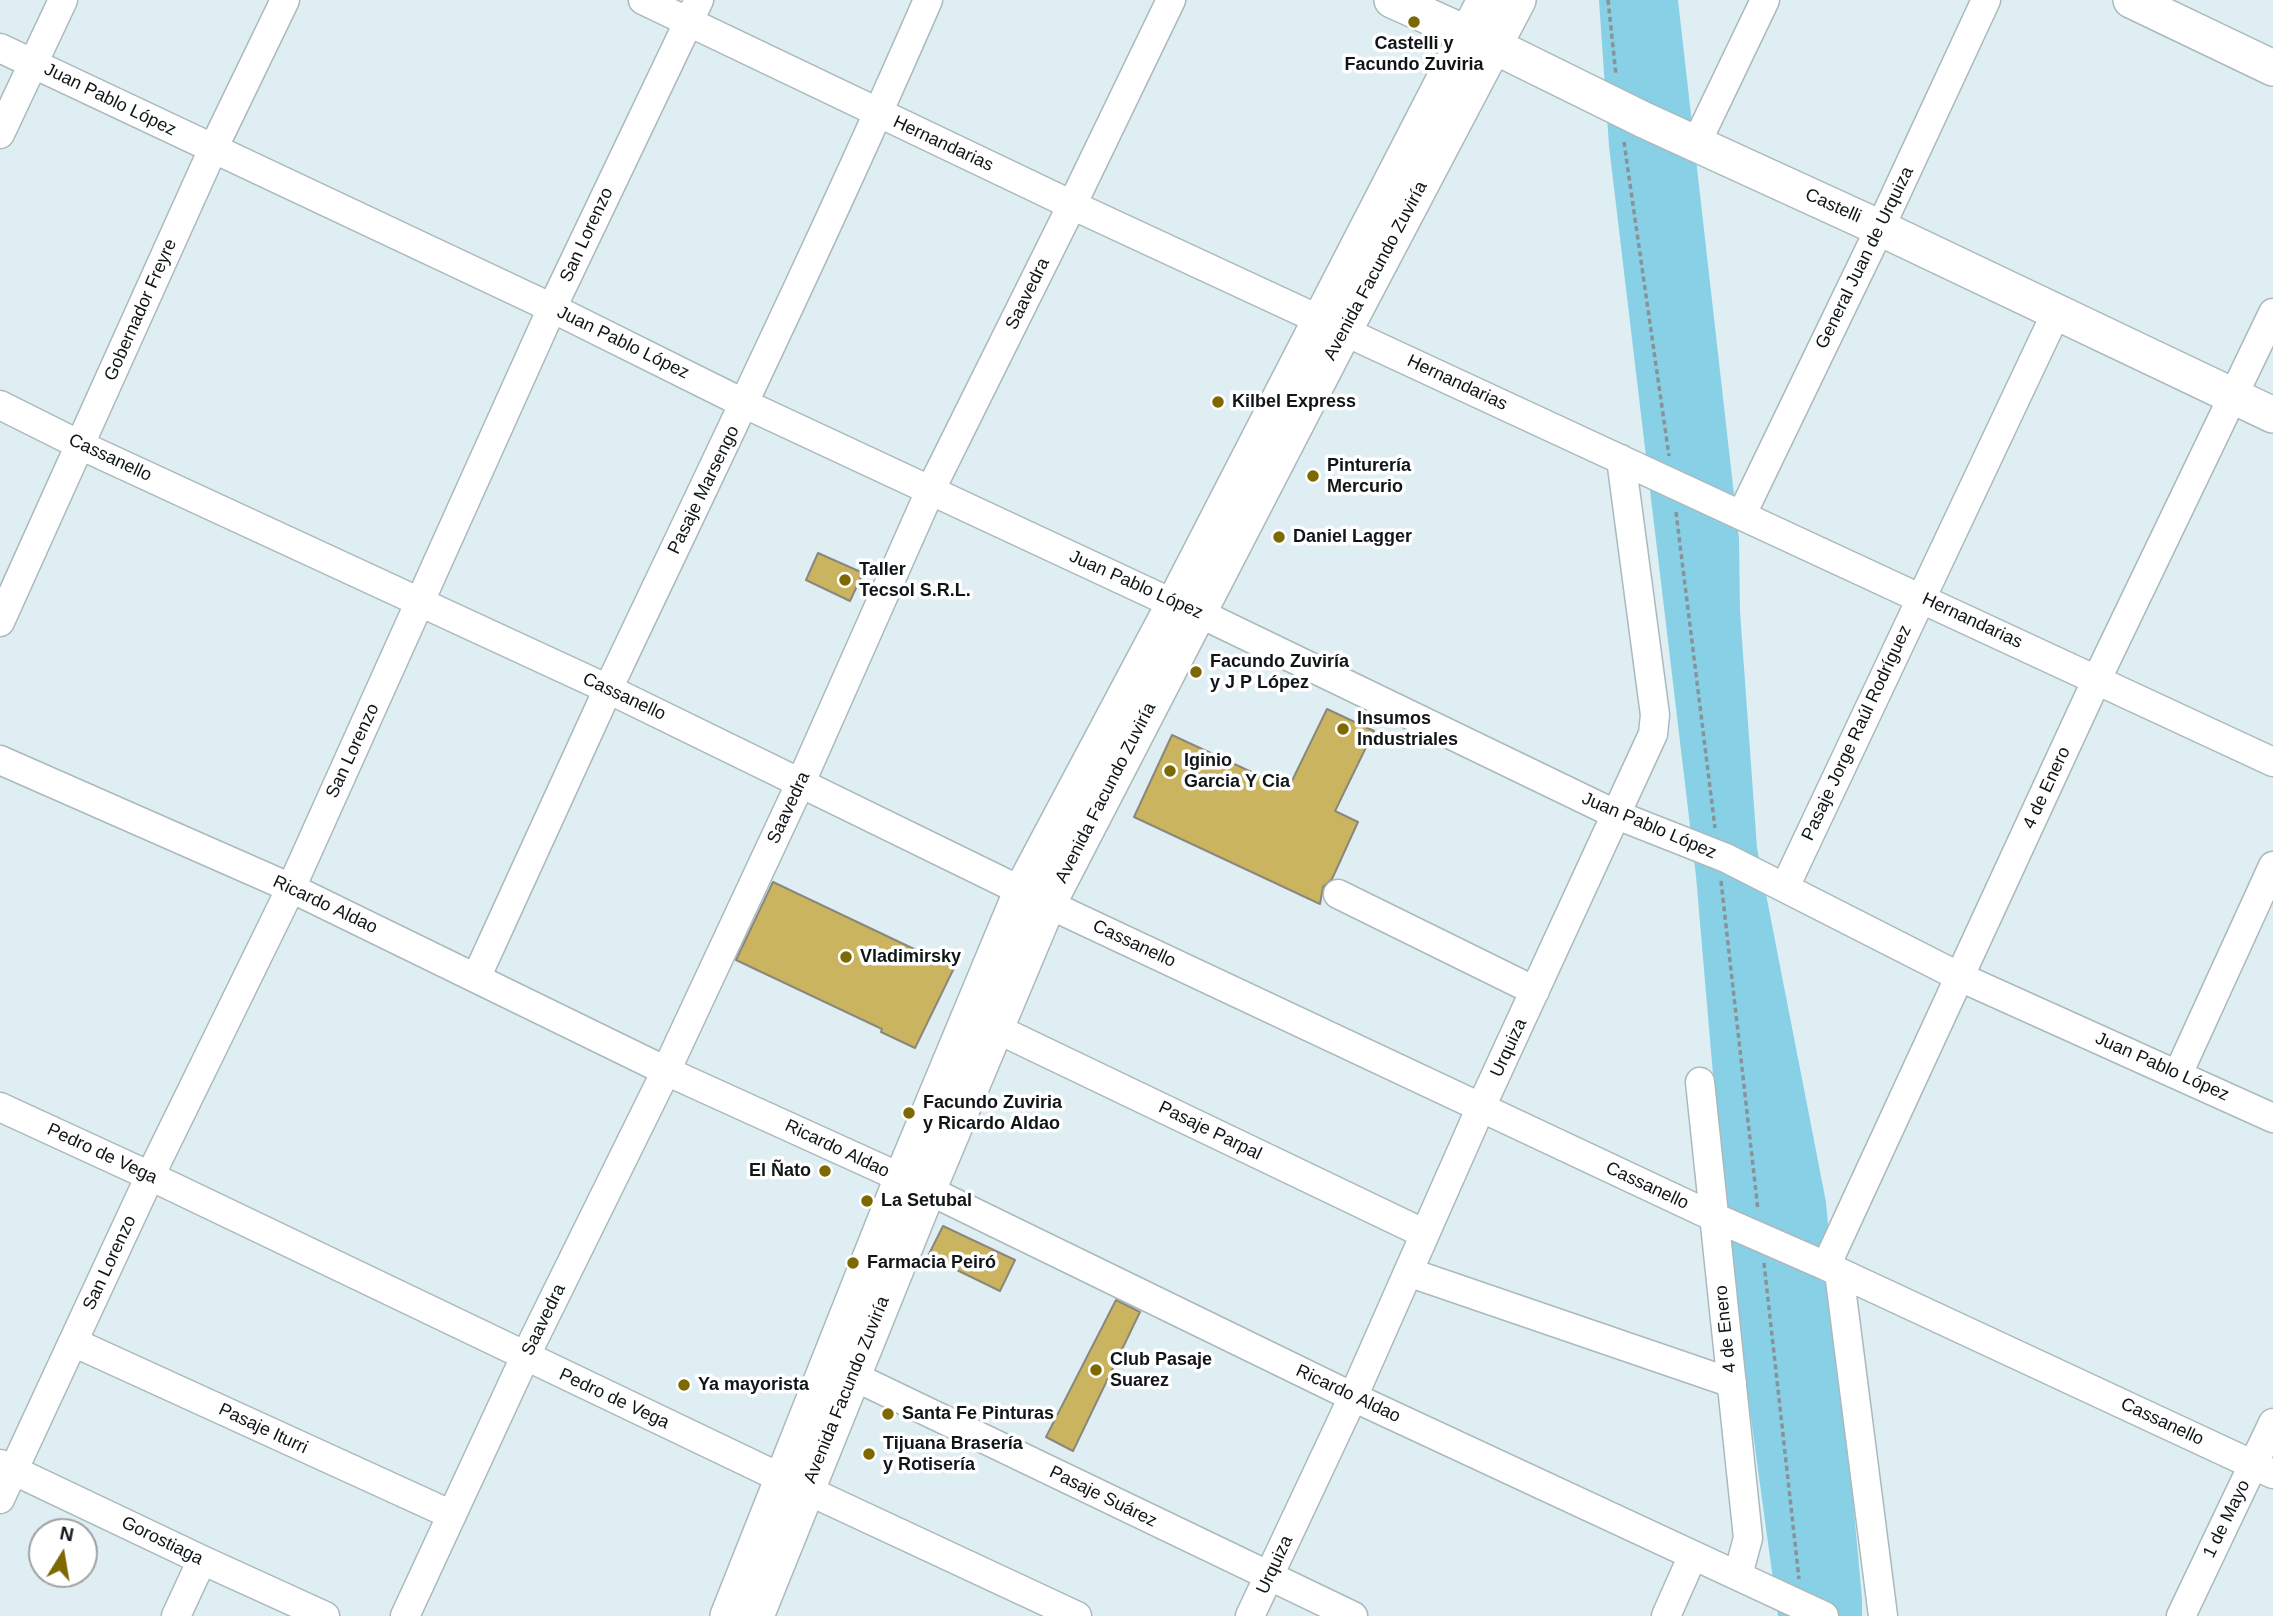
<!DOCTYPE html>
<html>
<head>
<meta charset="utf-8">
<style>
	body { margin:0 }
	#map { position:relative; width:2273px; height:1616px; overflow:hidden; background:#deeef3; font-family:Helvetica,sans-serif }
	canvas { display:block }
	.north { position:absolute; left:28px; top:1518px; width:70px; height:70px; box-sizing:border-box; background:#fff; border:2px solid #9fa1a2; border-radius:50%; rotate:11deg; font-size:19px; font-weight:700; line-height:28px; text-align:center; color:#101517 }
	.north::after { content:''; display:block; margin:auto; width:24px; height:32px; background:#7e6800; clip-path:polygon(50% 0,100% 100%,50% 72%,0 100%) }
</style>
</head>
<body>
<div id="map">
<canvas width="2273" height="1616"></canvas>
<div class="north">N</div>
</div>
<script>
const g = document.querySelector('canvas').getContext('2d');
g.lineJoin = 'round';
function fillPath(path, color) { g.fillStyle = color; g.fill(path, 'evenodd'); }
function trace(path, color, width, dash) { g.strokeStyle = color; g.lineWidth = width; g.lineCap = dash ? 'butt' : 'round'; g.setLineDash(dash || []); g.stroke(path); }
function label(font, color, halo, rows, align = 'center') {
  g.font = font + ' Helvetica,sans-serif'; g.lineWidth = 7; g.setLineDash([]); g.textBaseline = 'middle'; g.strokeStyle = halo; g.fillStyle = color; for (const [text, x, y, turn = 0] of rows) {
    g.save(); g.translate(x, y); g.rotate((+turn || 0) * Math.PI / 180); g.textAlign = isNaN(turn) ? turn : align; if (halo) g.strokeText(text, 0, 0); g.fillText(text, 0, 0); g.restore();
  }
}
const green = new Path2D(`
	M1599,0H1678L1739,539L1740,612L1757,848L1826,1202L1862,1599V1616H1778L1728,1250L1696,876L1609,146Z`);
const building = new Path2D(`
	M818,553L863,573L850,601L806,580Z
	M1327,709L1374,731L1335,811L1358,822L1332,879L1323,887L1320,904L1134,817L1172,735L1288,789Z
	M773,882L954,968L915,1048L881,1032L882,1029L736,960Z
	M943,1226L1015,1260L1000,1291L928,1256Z
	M1116,1300L1140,1312L1073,1451L1046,1437Z`);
const path = new Path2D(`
	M1608,0L1616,75
	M1624,142L1669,456
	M1676,512L1715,828
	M1721,881L1758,1210
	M1764,1263L1799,1579`);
const minor = new Path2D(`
	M643,0L1072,205L2273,762
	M0,48L552,308L745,404L1174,604L1199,613L1617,815L1726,858L1960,977L2273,1118
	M0,134L63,0
	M1696,144L1765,0
	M0,405L80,445L608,689L1048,904L1714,1217L1826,1266L2273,1474
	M1742,514L1880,228L1986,0
	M0,622L213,149L285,0
	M0,760L291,888L666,1071L928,1190L1353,1397L1824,1616
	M1785,887L2056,313
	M1338,894L1535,991
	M476,978C521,881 564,784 609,687C717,459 827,232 928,0
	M995,1028L1425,1234
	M2178,1074L2273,866
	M1700,1082L1748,1538L1738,1575
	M0,1107L150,1176L781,1478L1077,1616
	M1826,1266L2097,679L2273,313
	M1408,1272L1732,1383
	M1839,1272L1883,1616
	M73,1342L452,1515
	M853,1376L1353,1616
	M0,1464L202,1560L325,1616
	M0,1499L150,1176L291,888L552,308L699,0
	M176,1616L202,1560
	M405,1616L525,1357L666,1071L801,782L930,491L1072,205L1171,0
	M1250,1616L1353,1397L1481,1107L1653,734L1655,715L1621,459
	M1666,1616L1693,1555
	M2181,1616L2273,1423`);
const major = new Path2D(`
	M1392,0L1494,46L1644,120L1880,228L2273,415
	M2131,0L2273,68
	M728,1616L902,1178L1022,890L1174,604L1485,0
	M756,1616L928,1190L1048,904L1344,331L1518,0`);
const markers = [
	[1414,22,7,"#7e6800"],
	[1218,402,7,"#7e6800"],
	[1313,476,7,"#7e6800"],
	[1279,537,7,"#7e6800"],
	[845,580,7,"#7e6800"],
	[1196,672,7,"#7e6800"],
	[1343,729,7,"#7e6800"],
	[1170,771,7,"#7e6800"],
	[846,957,7,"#7e6800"],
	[909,1113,7,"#7e6800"],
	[825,1171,7,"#7e6800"],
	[867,1201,7,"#7e6800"],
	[853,1263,7,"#7e6800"],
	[1096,1370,7,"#7e6800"],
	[684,1385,7,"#7e6800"],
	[888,1414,7,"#7e6800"],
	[869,1454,7,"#7e6800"]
];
const poiNames = [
	["Castelli y",1414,44,"center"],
	["Facundo Zuviria",1414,65,"center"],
	["Kilbel Express",1232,402],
	["Pinturería",1327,466],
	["Mercurio",1327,487],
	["Daniel Lagger",1293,537],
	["Taller",859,570],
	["Tecsol S.R.L.",859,591],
	["Facundo Zuviría",1210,662],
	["y J P López",1210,683],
	["Insumos",1357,719],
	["Industriales",1357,740],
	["Iginio",1184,761],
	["Garcia Y Cia",1184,782],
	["Vladimirsky",860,957],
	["Facundo Zuviria",923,1103],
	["y Ricardo Aldao",923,1124],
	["El Ñato",811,1171,"right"],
	["La Setubal",881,1201],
	["Farmacia Peiró",867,1263],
	["Club Pasaje",1110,1360],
	["Suarez",1110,1381],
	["Ya mayorista",698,1385],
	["Santa Fe Pinturas",902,1414],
	["Tijuana Brasería",883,1444],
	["y Rotisería",883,1465]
];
const streetNames = [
	["Juan Pablo López",110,100,26],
	["Hernandarias",943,144,25],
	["Castelli",1833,206,24],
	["San Lorenzo",587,235,-65],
	["General Juan de Urquiza",1865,258,-64],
	["Avenida Facundo Zuviría",1376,271,-62],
	["Saavedra",1028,294,-64],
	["Gobernador Freyre",141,310,-66],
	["Juan Pablo López",623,343,26],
	["Hernandarias",1457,383,25],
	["Cassanello",110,458,25],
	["Pasaje Marsengo",704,490,-64],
	["Juan Pablo López",1136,585,24],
	["Hernandarias",1972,621,25],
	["Cassanello",624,697,25],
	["Pasaje Jorge Raúl Rodríguez",1857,733,-65],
	["San Lorenzo",353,751,-65],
	["4 de Enero",2047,788,-65],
	["Avenida Facundo Zuviría",1106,793,-63],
	["Saavedra",789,808,-65],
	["Juan Pablo López",1649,826,23],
	["Ricardo Aldao",325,905,25],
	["Cassanello",1134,944,25],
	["Urquiza",1509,1048,-65],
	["Juan Pablo López",2162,1067,24],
	["Pasaje Parpal",1210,1131,26],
	["Ricardo Aldao",837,1149,25],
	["Pedro de Vega",102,1154,25],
	["Cassanello",1647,1186,25],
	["San Lorenzo",110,1263,-65],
	["Saavedra",544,1320,-64],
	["4 de Enero",1726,1329,-96],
	["Avenida Facundo Zuviría",847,1390,-68],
	["Ricardo Aldao",1348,1394,25],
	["Pedro de Vega",614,1399,25],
	["Cassanello",2162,1422,25],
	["Pasaje Iturri",263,1429,25],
	["Pasaje Suárez",1103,1497,26],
	["1 de Mayo",2227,1519,-64],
	["Gorostiaga",162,1541,26],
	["Urquiza",1275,1565,-65]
];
fillPath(green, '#88d0e6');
fillPath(building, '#cbb460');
trace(building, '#8b887b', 2);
trace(minor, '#aab9be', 31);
trace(major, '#aab9be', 38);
trace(path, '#889397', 3.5, [5, 3.5]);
trace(minor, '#fff', 28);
trace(major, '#fff', 35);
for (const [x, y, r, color] of markers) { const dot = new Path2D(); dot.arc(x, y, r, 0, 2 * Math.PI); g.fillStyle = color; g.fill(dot); trace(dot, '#fff', 2.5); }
label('bold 18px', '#101517', '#fff', poiNames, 'left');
label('18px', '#101517', '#fff', streetNames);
</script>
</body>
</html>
